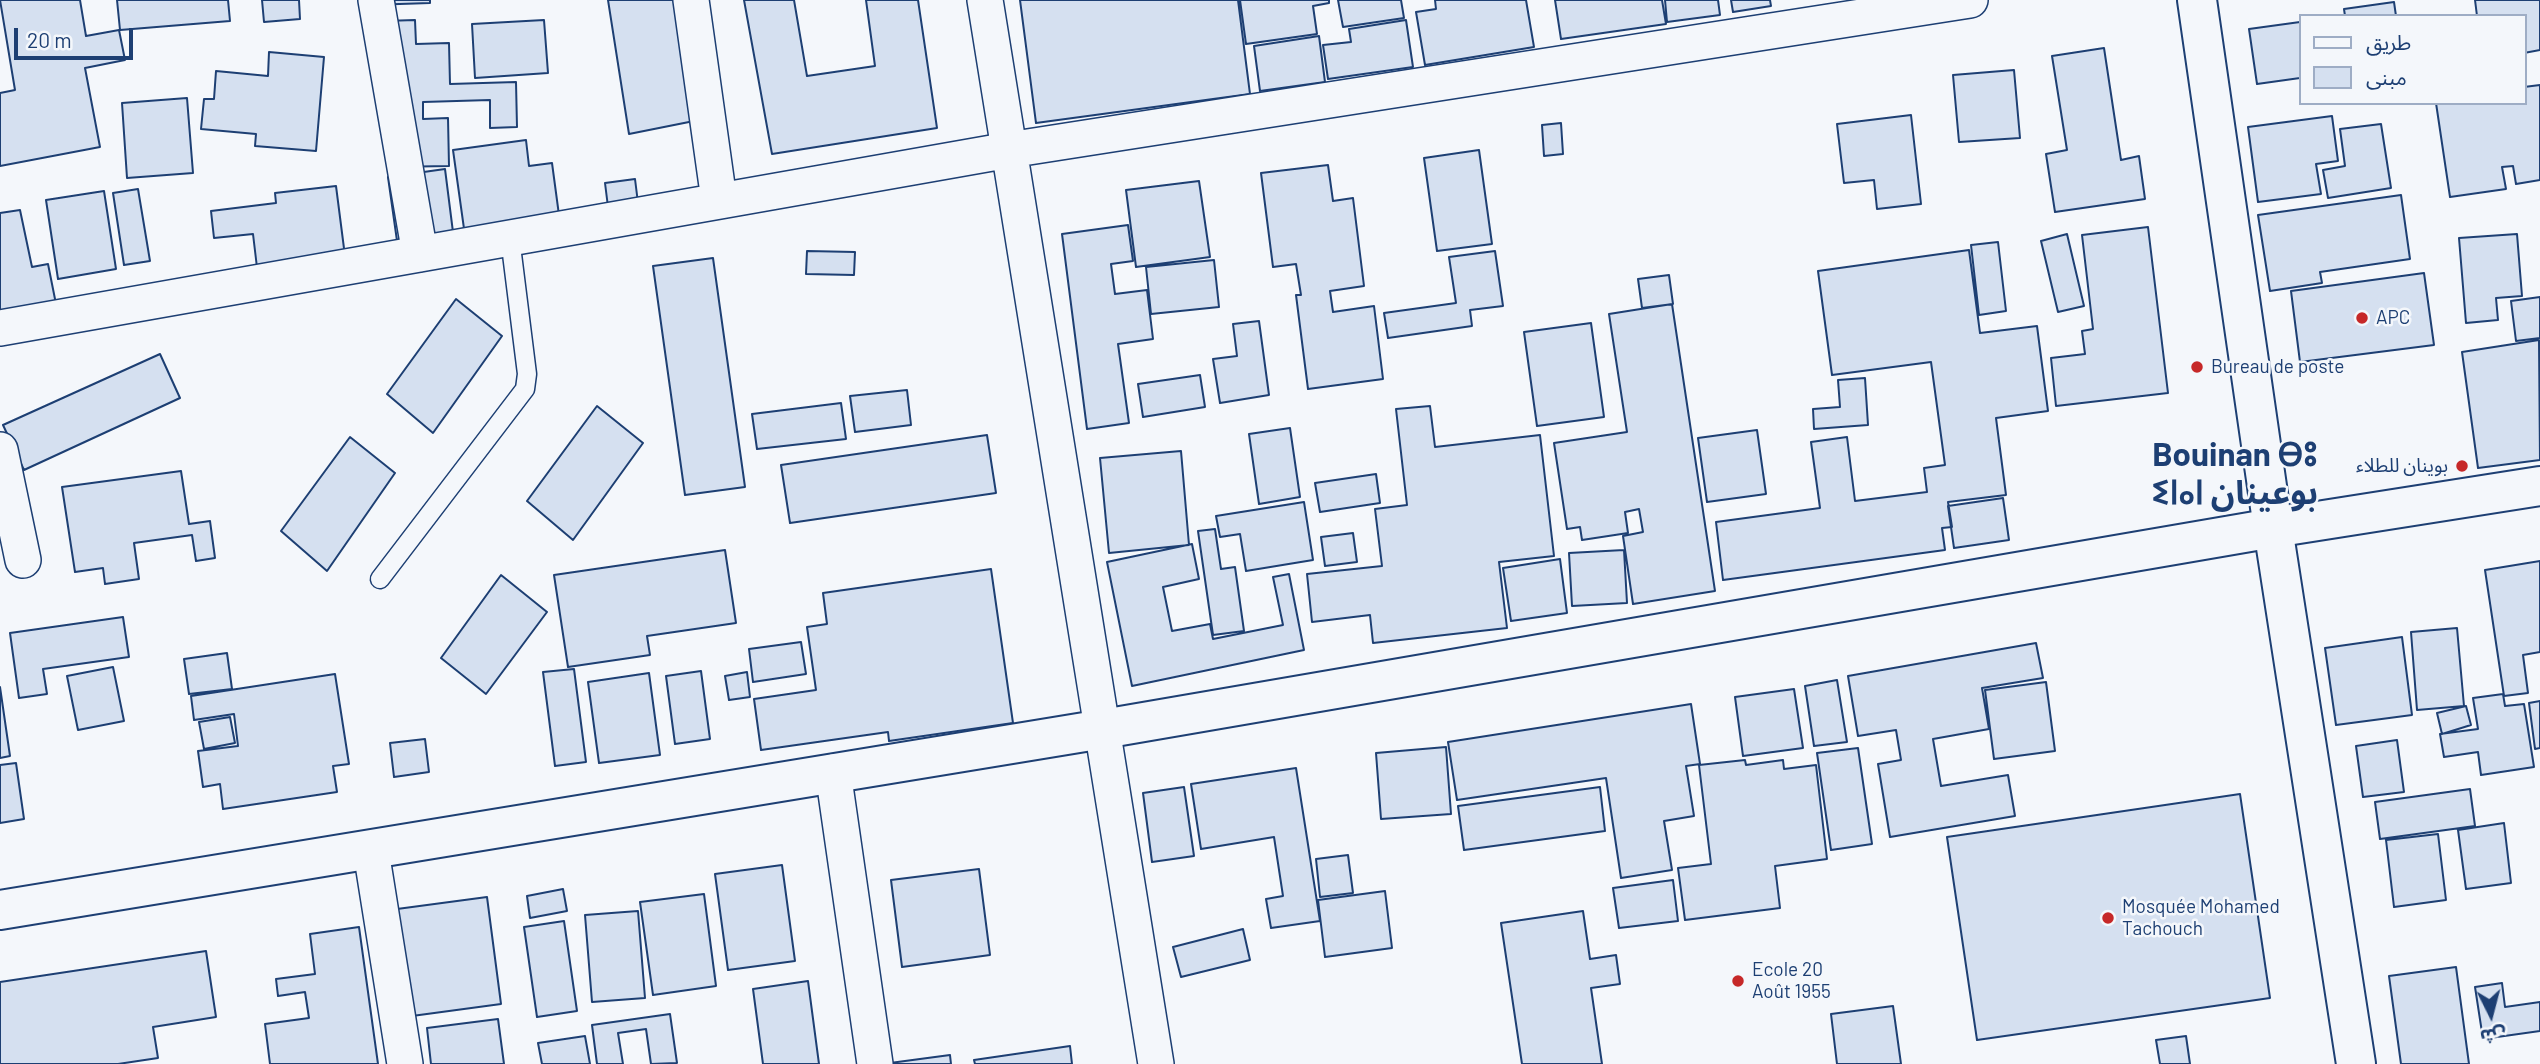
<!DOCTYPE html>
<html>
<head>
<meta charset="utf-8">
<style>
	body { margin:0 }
	#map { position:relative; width:2540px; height:1064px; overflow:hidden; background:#f4f7fb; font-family:Barlow,"Noto Sans Arabic",sans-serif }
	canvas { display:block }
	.legend { position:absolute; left:2299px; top:14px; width:228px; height:91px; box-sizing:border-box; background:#f4f7fb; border:2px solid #9eadc5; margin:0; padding:9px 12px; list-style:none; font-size:21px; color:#1d3f73 }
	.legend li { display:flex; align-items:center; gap:14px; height:35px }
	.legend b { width:35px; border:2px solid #9eadc5 }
	.north { position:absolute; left:2456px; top:980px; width:70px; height:70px; -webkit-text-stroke:5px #f4f7fb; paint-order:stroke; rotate:174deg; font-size:19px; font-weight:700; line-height:28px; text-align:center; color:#1d3f73 }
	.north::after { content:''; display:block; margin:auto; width:24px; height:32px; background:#1d3f73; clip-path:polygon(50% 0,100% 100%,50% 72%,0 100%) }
	.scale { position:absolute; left:14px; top:28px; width:119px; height:32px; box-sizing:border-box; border:4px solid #1d3f73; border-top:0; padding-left:9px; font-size:21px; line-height:24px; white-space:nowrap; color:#1d3f73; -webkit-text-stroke:5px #f4f7fb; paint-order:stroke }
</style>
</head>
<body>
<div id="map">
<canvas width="2540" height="1064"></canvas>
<ul class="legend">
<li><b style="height:9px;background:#f4f7fb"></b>طريق</li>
<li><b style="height:19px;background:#d5e0f0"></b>مبنى</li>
</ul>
<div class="north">ش</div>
<div class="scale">20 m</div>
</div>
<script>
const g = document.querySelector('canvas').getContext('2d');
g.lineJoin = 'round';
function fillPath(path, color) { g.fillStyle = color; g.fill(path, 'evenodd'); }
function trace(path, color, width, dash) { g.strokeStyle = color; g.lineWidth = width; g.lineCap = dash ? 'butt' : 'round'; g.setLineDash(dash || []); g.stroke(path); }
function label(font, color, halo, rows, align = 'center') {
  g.font = font + ' Barlow,"Noto Sans Arabic","Noto Sans Tifinagh",sans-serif'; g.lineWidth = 5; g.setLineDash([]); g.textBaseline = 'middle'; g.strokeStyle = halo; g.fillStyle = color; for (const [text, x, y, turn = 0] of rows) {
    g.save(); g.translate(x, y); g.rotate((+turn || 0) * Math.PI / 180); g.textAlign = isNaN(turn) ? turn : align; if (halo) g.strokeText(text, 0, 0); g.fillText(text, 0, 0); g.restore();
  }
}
const building = new Path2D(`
	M0,0H80L86,36L119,30L125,60L85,68L100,147L0,166V93L15,90Z
	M117,0H228L230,21L120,30Z
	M262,0H299L300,19L264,22Z
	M368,0H430V3L369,5Z
	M608,0H674L694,121L629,134Z
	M744,0H794L807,76L875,66L866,0H918L937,128L772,154Z
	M1020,0H1238L1250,94L1036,123Z
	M1240,0H1329V3L1313,6L1317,34L1246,44Z
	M1338,0H1401L1404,18L1343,27Z
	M1435,0H1526L1534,47L1425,65L1416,12L1436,9Z
	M1555,0H1662L1666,24L1561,39Z
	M1665,0H1718L1720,15L1667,22Z
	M1731,0H1770L1771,6L1733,12Z
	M2475,0H2540V50L2524,53V16H2477Z
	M2394,2L2396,16H2345L2344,9Z
	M415,20L416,44L449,43L450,84L516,82L517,127L490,128V100L423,102V119L448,118L449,166L389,167L385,21Z
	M544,20L548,73L475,78L472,24Z
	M1406,20L1413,67L1328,79L1323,45L1351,42L1349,29Z
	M2300,22V78L2257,84L2249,29Z
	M1319,36L1325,82L1260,91L1254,46Z
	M2104,48L2121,160L2139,156L2145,199L2055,212L2046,154L2067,150L2052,56Z
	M269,52L324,57L316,151L255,146L256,134L201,129L204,99H214L216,71L268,76Z
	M2014,70L2020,138L1959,142L1953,75Z
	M2540,85V180L2516,184L2513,166L2502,167L2506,189L2450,197L2436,103H2524V87Z
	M187,98L193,173L127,178L122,103Z
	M1911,115L1921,204L1877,209L1874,180L1844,183L1837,124Z
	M2332,116L2338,161L2316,164L2321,194L2258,202L2248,127Z
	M1561,123L1563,154L1544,156L1542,125Z
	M2381,124L2391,188L2328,198L2323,170L2345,166L2340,129Z
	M526,140L529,166L552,163L561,230L466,243L453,150Z
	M1479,150L1492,244L1437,251L1424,158Z
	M1328,165L1333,201L1353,198L1364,286L1330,291L1333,312L1374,306L1383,379L1308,389L1296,295H1301L1296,264L1273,267L1261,173Z
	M445,169L455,248L399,255L388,177Z
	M635,179L639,211L609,215L605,183Z
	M1199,181L1210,257L1136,267L1126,190Z
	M336,186L346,264L258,276L253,234L214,238L211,211L276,203L275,193Z
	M138,189L150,261L124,265L113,193Z
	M104,191L116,269L58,279L46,200Z
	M2401,195L2410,259L2320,272L2322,283L2270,291L2258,215Z
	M20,210L32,267L48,264L56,304L0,314V213Z
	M1128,225L1133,261L1111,264L1115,294L1147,290L1153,339L1118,344L1129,423L1087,429L1062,234Z
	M2148,227L2168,393L2056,406L2051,358L2085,354L2082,331L2093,329L2082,235Z
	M2067,234L2084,306L2058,312L2041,241Z
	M2517,234L2522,296L2496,298L2498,320L2466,323L2459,238Z
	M1998,242L2006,311L1979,315L1971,245Z
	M1969,250L1980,333L2037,326L2048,411L1996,418L2006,495L1948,502L1952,527L1942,528L1945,550L1723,580L1716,522L1820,508L1811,442L1847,437L1855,501L1927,492L1924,468L1945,465L1931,362L1832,375L1818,271Z
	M807,251L855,252L854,275L806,274Z
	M1495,251L1503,306L1470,310L1472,326L1388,338L1384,313L1456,303L1449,257Z
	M713,258L745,487L685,495L653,266Z
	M1214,260L1219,307L1151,314L1146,267Z
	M2424,273L2434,345L2300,362L2291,291Z
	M1669,275L1673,304L1642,308L1638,279Z
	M2540,297V338L2516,341L2511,301Z
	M456,299L502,336L433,433L387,394Z
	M1672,304L1715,591L1633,604L1623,536L1643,532L1639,509L1625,512L1628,533L1582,540L1580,527L1567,529L1554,443L1627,432L1609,314Z
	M1259,321L1269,395L1220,403L1213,359L1237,356L1233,324Z
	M1591,323L1604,417L1537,426L1524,332Z
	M2539,340L2540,460L2478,468L2462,352Z
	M160,354L180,398L24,470L3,425Z
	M1200,375L1205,407L1143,417L1138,384Z
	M1865,378L1868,425L1814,429L1813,409L1840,407L1838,380Z
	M907,390L911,425L855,432L850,396Z
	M841,403L846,439L757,449L752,414Z
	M597,406L643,443L573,540L527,501Z
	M1430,406L1435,447L1540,435L1554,556L1499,562L1507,628L1373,643L1370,615L1312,622L1307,574L1382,566L1375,509L1407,505L1396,409Z
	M1290,428L1300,497L1259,504L1249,434Z
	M1757,430L1766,494L1707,502L1698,438Z
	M987,435L996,493L790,523L781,465Z
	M350,437L395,473L327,571L281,531Z
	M1181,451L1189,545L1109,553L1100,458Z
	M181,471L189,524L210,521L215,558L196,561L192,535L134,543L139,579L105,584L103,568L75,572L62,487Z
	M1376,474L1380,503L1320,512L1315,483Z
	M2003,498L2009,540L1954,548L1948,506Z
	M1304,502L1313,560L1246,571L1240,534L1220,537L1216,516Z
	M1215,529L1221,569L1235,567L1244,631L1213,635L1198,531Z
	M1353,533L1357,562L1325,566L1321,537Z
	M1192,544L1199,579L1163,587L1172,631L1210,624L1213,639L1283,625L1273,577L1289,574L1304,650L1132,686L1107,562Z
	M725,550L736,623L647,636L650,655L568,667L554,575Z
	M1624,550L1627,603L1572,606L1569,553Z
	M1560,559L1567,613L1511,621L1503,568Z
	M2540,561V652L2523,655L2528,693L2504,696L2485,570Z
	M991,569L1013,723L889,741L888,732L761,750L754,699L816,690L807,627L827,624L823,593Z
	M501,575L547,612L486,694L441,658Z
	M123,617L129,657L43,669L47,694L19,698L10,633Z
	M2457,628L2464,706L2417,710L2411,632Z
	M2402,637L2412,715L2336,725L2325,648Z
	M801,642L806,674L753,682L749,649Z
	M2036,643L2043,678L1982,688L1989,729L1933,739L1941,786L2008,775L2015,816L1890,837L1878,764L1901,760L1896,730L1858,736L1848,676Z
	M227,653L232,689L189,694L184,659Z
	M113,667L124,721L78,730L67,676Z
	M574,669L586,762L555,766L543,672Z
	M701,671L710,739L675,744L666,676Z
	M747,672L750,697L729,700L725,676Z
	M649,673L660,755L599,763L588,682Z
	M335,674L349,764L333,766L337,792L223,809L220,784L203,787L198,751L238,746L234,714L194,720L191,696Z
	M1837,680L1847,742L1814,746L1805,686Z
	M2046,682L2055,751L1994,759L1985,690Z
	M0,687L10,756L0,758Z
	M1794,689L1803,748L1743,756L1735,697Z
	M2503,694L2505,706L2524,704L2534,767L2481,775L2478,752L2444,757L2440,734L2478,729L2473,698Z
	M2540,701V748L2535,749L2529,703Z
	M1691,704L1700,764L1686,766L1694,816L1664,821L1672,870L1621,878L1606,778L1457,800L1448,742Z
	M2466,706L2471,725L2442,734L2437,713Z
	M230,717L235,743L204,749L199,722Z
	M425,739L429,772L394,777L390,743Z
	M2397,740L2404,792L2363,797L2356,746Z
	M1446,747L1451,814L1381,819L1376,753Z
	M1858,748L1872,844L1831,850L1817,753Z
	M1745,760L1746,765L1783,760L1784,769L1816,765L1827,859L1775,866L1780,908L1685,920L1678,868L1711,864L1699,765Z
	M16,763L24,819L0,823V765Z
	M1296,768L1320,921L1271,928L1266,899L1283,896L1274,837L1201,849L1191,784Z
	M1184,787L1194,856L1152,862L1143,793Z
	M1600,787L1605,831L1464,850L1458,806Z
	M2470,789L2475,826L2380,839L2375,802Z
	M2240,794L2270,998L1977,1040L1947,837Z
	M2504,823L2511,883L2466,889L2458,830Z
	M2438,834L2446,900L2394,907L2386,840Z
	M1348,855L1353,893L1320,897L1316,859Z
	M782,865L795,961L728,970L715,874Z
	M979,869L990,955L902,967L891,880Z
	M1673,880L1678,921L1619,928L1613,888Z
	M563,889L567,911L530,918L527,896Z
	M1385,891L1392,948L1325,957L1318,900Z
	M704,894L716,986L653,995L640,902Z
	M487,897L501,1004L412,1016L397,909Z
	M638,911L645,998L592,1002L585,915Z
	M1583,911L1590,959L1616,955L1620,984L1591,988L1602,1064H1522L1501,923Z
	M564,921L577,1011L537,1017L524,927Z
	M359,927L378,1064H270L265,1024L309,1018L305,992L278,996L276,979L315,974L310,934Z
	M1243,929L1250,960L1181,977L1173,947Z
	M206,951L216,1017L153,1027L158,1058L118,1064H0V982Z
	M2456,967L2469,1064H2401L2389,976Z
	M808,981L819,1064H763L753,989Z
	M2502,983L2505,1007L2540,1002V1031L2483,1039L2475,987Z
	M1893,1006L1901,1064H1837L1831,1014Z
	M670,1014L677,1063L651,1064L646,1029L618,1033L623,1064H597L592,1025Z
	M498,1019L504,1064H431L427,1028Z
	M585,1036L590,1064H542L538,1043Z
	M2186,1036L2190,1064H2160L2156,1040Z
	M1070,1046L1072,1064H975L974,1060Z
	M950,1055L951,1064H890V1063Z`);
const service = new Path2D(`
	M380,579L525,389L527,374L510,238`);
const minor = new Path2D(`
	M376,0L420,254
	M691,0L719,200
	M985,0L1156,1064
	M0,328L1009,150L1970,0
	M0,450L23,560
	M833,772L875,1064
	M371,851L405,1064`);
const tertiary = new Path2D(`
	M2197,0L2273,528`);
const secondary = new Path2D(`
	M2273,528L2356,1064`);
const primary = new Path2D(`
	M0,910L1103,729L2273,528L2540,486`);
const markers = [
	[2362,318,7,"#c62828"],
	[2197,367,7,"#c62828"],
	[2462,466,7,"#c62828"],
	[2108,918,7,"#c62828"],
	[1738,981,7,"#c62828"]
];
const poiNames = [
	["APC",2376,318],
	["Bureau de poste",2211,367],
	["بوينان للطلاء",2448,466,"right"],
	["Mosquée Mohamed",2122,907],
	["Tachouch",2122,929],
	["Ecole 20",1752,970],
	["Août 1955",1752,992]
];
const townNames = [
	["Bouinan ⴱⵓ",2235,455],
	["ⵉⵏⴰⵏ بوعينان",2235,493]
];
fillPath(building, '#d5e0f0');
trace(building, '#1d3f73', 2);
trace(service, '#1d3f73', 21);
trace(minor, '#1d3f73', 38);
trace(tertiary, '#1d3f73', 42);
trace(secondary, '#1d3f73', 42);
trace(primary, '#1d3f73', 42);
trace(service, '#f4f7fb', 18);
trace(minor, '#f4f7fb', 35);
trace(tertiary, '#f4f7fb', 38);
trace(secondary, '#f4f7fb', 38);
trace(primary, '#f4f7fb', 38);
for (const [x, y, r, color] of markers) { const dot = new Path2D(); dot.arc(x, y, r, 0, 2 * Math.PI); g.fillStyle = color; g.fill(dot); trace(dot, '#f4f7fb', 2.5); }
label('19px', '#1d3f73', '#f4f7fb', poiNames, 'left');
label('bold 33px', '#1d3f73', '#f4f7fb', townNames);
</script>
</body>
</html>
